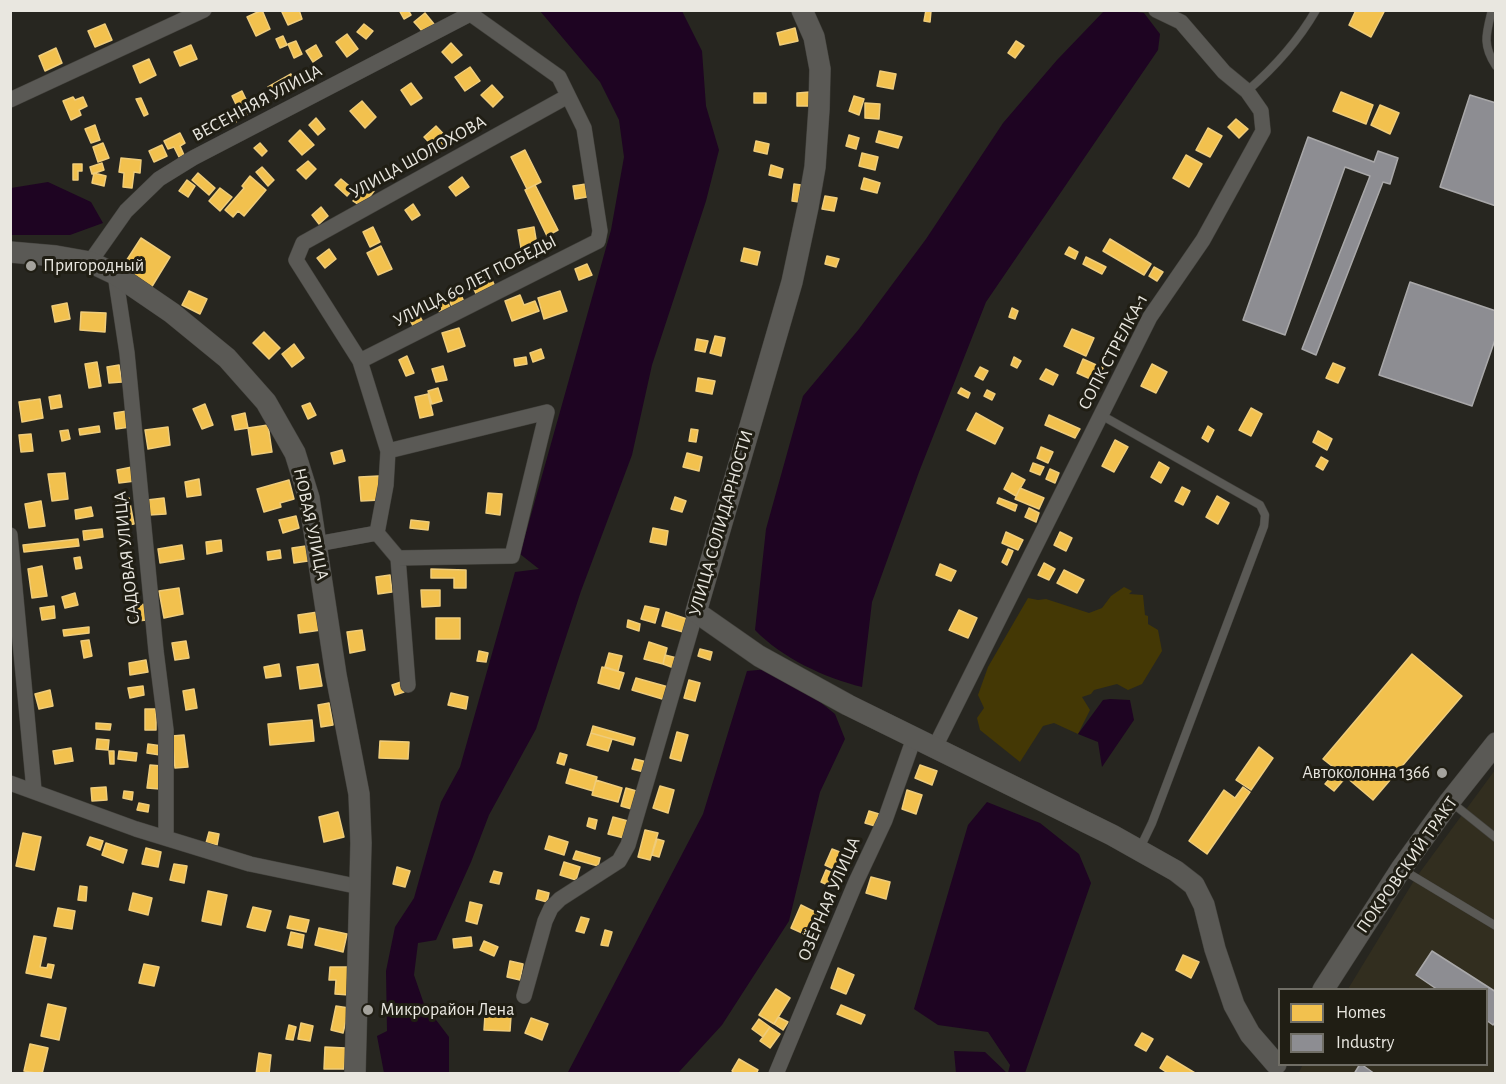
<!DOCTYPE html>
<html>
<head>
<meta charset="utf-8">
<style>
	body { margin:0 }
	#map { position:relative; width:1506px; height:1084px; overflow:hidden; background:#272620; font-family:"Alegreya Sans",sans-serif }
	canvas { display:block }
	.frame { position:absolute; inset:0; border:12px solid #e9e7e0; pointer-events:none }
	.legend { position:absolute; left:1278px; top:988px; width:210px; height:78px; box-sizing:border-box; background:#201e14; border:2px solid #706e66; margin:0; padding:8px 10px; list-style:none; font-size:18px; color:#e9e7e0 }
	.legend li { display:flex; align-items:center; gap:12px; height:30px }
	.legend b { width:30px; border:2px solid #706e66 }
</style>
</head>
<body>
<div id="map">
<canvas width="1506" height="1084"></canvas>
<div class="frame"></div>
<ul class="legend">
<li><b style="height:16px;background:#f2c14e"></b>Homes</li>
<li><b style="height:16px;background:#8d8d92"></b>Industry</li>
</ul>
</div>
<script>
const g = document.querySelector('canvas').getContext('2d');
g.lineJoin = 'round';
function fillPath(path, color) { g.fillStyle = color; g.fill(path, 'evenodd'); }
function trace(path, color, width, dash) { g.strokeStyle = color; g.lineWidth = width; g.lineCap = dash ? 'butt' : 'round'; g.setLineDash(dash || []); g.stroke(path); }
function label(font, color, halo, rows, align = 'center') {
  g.font = font + ' "Alegreya Sans",sans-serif'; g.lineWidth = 6; g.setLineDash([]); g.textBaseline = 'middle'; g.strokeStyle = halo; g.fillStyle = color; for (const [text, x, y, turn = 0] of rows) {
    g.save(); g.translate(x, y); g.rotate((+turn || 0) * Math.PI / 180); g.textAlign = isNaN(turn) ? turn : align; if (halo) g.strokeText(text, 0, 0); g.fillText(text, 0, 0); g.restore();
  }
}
const built = new Path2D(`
	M1495,770V1073L1298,1074L1303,1064H1486V990L1348,989L1415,879Z`);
const green = new Path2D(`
	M1124,587L1132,591L1129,594L1143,595L1145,615L1148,616V624L1158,630L1162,651L1142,684L1128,690L1117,684L1094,690L1091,694L1082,697L1090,710L1078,734L1054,723L1043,726L1020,762L980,730L977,718L984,708L978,695L988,667L1028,598L1038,600L1046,599L1089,613L1102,608L1111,596Z`);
const water = new Path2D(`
	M540,11H682L702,51L706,106L719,150L706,201L652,365L632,455L581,591L536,729L489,815L471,862L436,940L418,943L414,975L424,1004L449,1037V1073H384L377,1036L387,1031L386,971L395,927L414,898L441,802L460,767L515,572L539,569L520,554L611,230L624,157L619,120L600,82Z
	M1104,11H1130L1144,13L1160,34L1158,50L986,302L919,472L872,602L862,687C825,678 782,658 755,630L766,529L803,396L859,329L926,239L1003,123L1057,60Z
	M48,182L91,202L103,223L70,235H11V188Z
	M769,669L804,689L835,714L845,739L820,792L789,921L722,1025L678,1073L567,1074L703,814L747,671Z
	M1110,699L1130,700L1134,720L1102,767L1098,742L1078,734L1103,700Z
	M987,802L1040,823L1079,854L1091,883L1025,1073H1008L1010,1065L988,1032L938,1025L914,1009L968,825Z
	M954,1051L985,1052L1007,1073H956Z`);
const homes = new Path2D(`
	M262,10L270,29L256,36L247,17Z
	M281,10H299L302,19L288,25Z
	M399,10H408L411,15L404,19Z
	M926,10L931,11L930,22L924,21Z
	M1356,10H1385L1371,37L1349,25Z
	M425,13L434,24L423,32L414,22Z
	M105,24L112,40L95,47L88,31Z
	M364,24L373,31L366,39L357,32Z
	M795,28L798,41L780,45L777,33Z
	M347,34L358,49L347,57L336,42Z
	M283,36L287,45L280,48L276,39Z
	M296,41L302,54L294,58L288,44Z
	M1016,41L1024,46L1015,58L1008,53Z
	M451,43L462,55L452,63L442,52Z
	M191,45L197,59L180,66L174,52Z
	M316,45L322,56L313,62L306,51Z
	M56,48L62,63L45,71L39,56Z
	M149,59L156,75L140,83L133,66Z
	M470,67L480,81L465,91L455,77Z
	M880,71L896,74L893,89L877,86Z
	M291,74L298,87L275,99L268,87Z
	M411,83L422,98L411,105L401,90Z
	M492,85L503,97L493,107L481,95Z
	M242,91L252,112L242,117L232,96Z
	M810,92L811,106H797V93Z
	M1341,92L1373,105L1366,124L1333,111Z
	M754,93H766V103H754Z
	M854,96L864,99L859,115L849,111Z
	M73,97L75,100L83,97L87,106L79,110L81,115L71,120L63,101Z
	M141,98L148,114L144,116L136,99Z
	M362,101L376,117L365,128L350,111Z
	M865,103L880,104L879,119L865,118Z
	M1380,105L1399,113L1390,134L1371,125Z
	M232,114L236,122L222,128L218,120Z
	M316,118L325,129L318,135L309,125Z
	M1236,119L1248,129L1239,138L1228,127Z
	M95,125L100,140L91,143L85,129Z
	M436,126L451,142L439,153L424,137Z
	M1208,128L1222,136L1210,157L1196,150Z
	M300,130L314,145L302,155L289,141Z
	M879,131L902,137L898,148L876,142Z
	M180,133L185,143L180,146L184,155L179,157L174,147L168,149L164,141Z
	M849,135L859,138L856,149L846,146Z
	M756,141L769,144L767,154L754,151Z
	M103,143L109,158L98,162L93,147Z
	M260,143L267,151L262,156L254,148Z
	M162,145L167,156L154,162L149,151Z
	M525,150L541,182L527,189L511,157Z
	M862,153L878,157L875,170L859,166Z
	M1186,155L1202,164L1189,187L1173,178Z
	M121,158L141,160L140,173L134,172L132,188L123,187L124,173L119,172Z
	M308,161L316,169L306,179L297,170Z
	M102,163L104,170L92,174L90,167Z
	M73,164H82V171H78V180H73Z
	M771,165L783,169L781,178L769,175Z
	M262,167L274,180L268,186L256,172Z
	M94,173L106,176L104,186L92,183Z
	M198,173L215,188L209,195L192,180Z
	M250,176L266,190L244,216L238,211L233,217L225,210L244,188L242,186Z
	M462,177L469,187L456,196L449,187Z
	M864,178L880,183L877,193L861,189Z
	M341,179L353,189L347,196L335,185Z
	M187,180L195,186L188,197L179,191Z
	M586,184L587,197L575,199L573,186Z
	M794,184L808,186L806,203L792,201Z
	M365,185L374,191L362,207L353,201Z
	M535,185L558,230L547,236L525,190Z
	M220,188L232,197L220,211L209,201Z
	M825,196L837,198L834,211L822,209Z
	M413,204L420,215L412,220L405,210Z
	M321,207L328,216L319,224L312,215Z
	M373,227L380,242L370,247L363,232Z
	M534,227L538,251L522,254L518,230Z
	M141,238L170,257L151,288L121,269Z
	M1110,239L1151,264L1144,275L1103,251Z
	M381,246L392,269L378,275L367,253Z
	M1069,247L1078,252L1075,259L1065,254Z
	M744,248L760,252L757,265L741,261Z
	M329,249L336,259L325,268L317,258Z
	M827,256L839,259L836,267L825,264Z
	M1086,257L1106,267L1102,274L1083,264Z
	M587,264L592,275L579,280L575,269Z
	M1154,267L1163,272L1157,281L1149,276Z
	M489,273L496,289L477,296L473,287L479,285L476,279Z
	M189,291L207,299L200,314L182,305Z
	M560,291L567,311L544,319L538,298Z
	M461,295L465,304L453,309L449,300Z
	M520,295L524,305L535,301L539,311L512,321L505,301Z
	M447,301L452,312L441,316L439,311L442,310L439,304Z
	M67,303L70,319L55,322L52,306Z
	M1012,308L1018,311L1015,319L1009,317Z
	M416,309L425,326L415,330L407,314Z
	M81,312L106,313L105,332L80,330Z
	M459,328L465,346L448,352L442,333Z
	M1072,329L1094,338L1086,356L1064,346Z
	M264,332L280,348L269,359L253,343Z
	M715,336L725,338L721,356L710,353Z
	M697,339L708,341L705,352L695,350Z
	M294,344L304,358L292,367L282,354Z
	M541,349L544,358L533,362L530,353Z
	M407,356L414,373L406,376L399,360Z
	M526,357L527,364L515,366L514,359Z
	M1014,357L1021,361L1017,368L1011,365Z
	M1083,359L1103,368L1097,382L1077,373Z
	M97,362L101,386L89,388L85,364Z
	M1333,363L1345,368L1338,383L1326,378Z
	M1152,364L1167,372L1156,393L1141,386Z
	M119,365L122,382L109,383L107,367Z
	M443,366L447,380L436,382L432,369Z
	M980,367L988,371L983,380L975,376Z
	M1046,369L1058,375L1053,385L1040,379Z
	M698,378L715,381L712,394L696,391Z
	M438,388L442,401L432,404L428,391Z
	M961,388L970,393L968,398L958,393Z
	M987,390L995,394L992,400L984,396Z
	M428,394L433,415L420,418L415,397Z
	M60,395L62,407L51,409L49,397Z
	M40,399L43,418L22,422L19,402Z
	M310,403L316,415L308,419L302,406Z
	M205,404L213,425L202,429L193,409Z
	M1251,408L1262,414L1251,436L1239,430Z
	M127,411L130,427L116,429L114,413Z
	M245,413L248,428L235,430L232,416Z
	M976,413L1003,428L995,444L967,430Z
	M1049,415L1080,429L1075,438L1045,425Z
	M268,425L272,452L252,455L248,428Z
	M99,426L100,432L80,435L79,429Z
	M1208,426L1214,430L1208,442L1202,438Z
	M168,427L170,445L148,449L145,430Z
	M691,429L698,430L696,442L689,441Z
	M68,430L70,439L62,441L60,431Z
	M1318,431L1332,439L1327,450L1313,442Z
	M31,434L33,451L21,452L19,435Z
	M1115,440L1128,447L1114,472L1102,466Z
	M1041,447L1053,452L1048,463L1037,458Z
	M342,450L345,461L334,464L331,453Z
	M687,453L702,457L699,471L683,467Z
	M1321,457L1328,461L1323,470L1316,466Z
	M1159,462L1169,468L1161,483L1151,477Z
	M1033,463L1044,467L1040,475L1030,471Z
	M132,467L135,481L119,483L117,470Z
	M1050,469L1059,473L1055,483L1046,479Z
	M65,473L68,499L52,501L48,474Z
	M1012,473L1025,480L1016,496L1004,489Z
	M379,476L380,500L361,501L359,477Z
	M199,479L201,495L187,497L185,482Z
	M289,480L294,499L280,503L281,507L264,512L257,489Z
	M1182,487L1190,491L1183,505L1175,501Z
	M1020,488L1044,498L1039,509L1015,499Z
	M488,493L502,494L500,515L486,513Z
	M1217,496L1229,503L1218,524L1206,517Z
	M675,497L686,501L682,512L671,509Z
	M129,498L134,524L122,526L118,500Z
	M164,498L166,514L149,515L147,500Z
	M999,498L1017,505L1015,511L997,503Z
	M41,501L45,526L29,528L25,504Z
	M91,507L93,516L76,519L75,510Z
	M1029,508L1039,513L1036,522L1025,517Z
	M296,516L299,528L283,533L279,520Z
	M411,520L429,522L428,530L410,528Z
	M653,528L668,531L666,545L650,542Z
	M102,529L103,537L84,540L83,531Z
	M1006,532L1023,540L1018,550L1002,543Z
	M1060,532L1072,538L1066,551L1054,545Z
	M78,539L79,546L24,552L23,545Z
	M221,540L222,551L207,554L206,542Z
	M182,545L184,559L160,563L158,549Z
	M306,546L308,561L294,563L292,548Z
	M1008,549L1013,551L1007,565L1002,562Z
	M280,550L281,558L268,560L267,552Z
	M80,557L82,568L76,569L74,558Z
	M1044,563L1055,569L1049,580L1038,575Z
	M940,564L956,571L951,581L936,575Z
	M42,566L47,596L32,598L28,569Z
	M431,569L466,570V588H454V578H431Z
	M1064,570L1084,580L1077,593L1057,583Z
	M390,575L392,592L378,594L376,577Z
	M179,588L183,614L164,618L159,591Z
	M421,590H440V606L422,607Z
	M75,593L78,605L65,608L62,597Z
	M145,604L147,620L136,621L133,606Z
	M54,606L55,618L42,620L40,608Z
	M645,606L659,609L655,623L641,619Z
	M959,610L977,618L968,638L949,630Z
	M318,612L321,630L300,633L298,615Z
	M666,612L687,619L683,632L662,626Z
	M436,618H460V639H436Z
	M628,620L640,624L639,631L627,627Z
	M89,627V633L64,636L63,630Z
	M362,630L365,650L350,653L347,632Z
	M89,640L92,656L84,658L81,641Z
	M186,641L189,658L175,660L172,643Z
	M649,642L667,648L663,664L644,659Z
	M700,649L712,652L710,660L698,656Z
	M479,651L488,653L486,662L477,661Z
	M609,653L622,656L618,671L605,667Z
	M1412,654L1462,696L1373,800L1346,777L1334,791L1325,784L1337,770L1323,759Z
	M665,655L677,658L674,668L663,664Z
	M146,660L148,672L130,675L129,663Z
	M279,664L281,676L266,678L264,667Z
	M318,664L322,686L300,689L297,667Z
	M602,667L624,673L619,689L598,683Z
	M636,678L672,688L669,701L632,690Z
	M689,680L700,683L695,701L684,698Z
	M401,682L404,692L395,695L392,685Z
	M143,686L144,695L130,698L128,688Z
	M194,689L197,708L186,710L183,691Z
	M50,690L53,706L39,709L35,694Z
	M451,693L468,697L466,709L448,705Z
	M329,703L333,725L321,727L318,705Z
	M145,709H156V730H145Z
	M312,720L314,741L270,745L268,724Z
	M96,723L111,724L110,730L96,729Z
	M593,726L635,738L633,745L591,733Z
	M677,732L688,735L681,761L670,758Z
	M591,733L612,739L608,751L587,745Z
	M184,735L188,767L175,768L172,736Z
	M97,739L109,740L108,750L96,749Z
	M380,741L409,742L408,759L379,758Z
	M148,744L162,746L160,755L147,753Z
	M1259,747L1273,758L1251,790L1236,780Z
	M71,748L73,761L55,764L53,751Z
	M109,751H114V764H110Z
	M119,751L137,753L136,761L118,759Z
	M560,753L567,755L564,765L557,763Z
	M635,759L651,763L648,773L632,769Z
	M150,765L162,766L160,789L147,788Z
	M920,765L937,771L932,785L915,778Z
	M570,769L597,777L593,791L566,783Z
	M596,780L622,788L618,802L592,795Z
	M660,786L674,790L668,813L653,808Z
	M106,787L107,800L92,801L91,788Z
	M1243,787L1250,792L1207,854L1189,841L1224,790L1235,798Z
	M626,788L640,792L635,810L621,806Z
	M907,790L922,795L916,814L902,809Z
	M124,791L133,792L132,800L123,798Z
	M139,803L149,805L148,812L137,810Z
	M869,811L879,814L875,826L865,823Z
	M338,812L344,837L324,842L319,817Z
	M613,817L628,821L624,838L608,834Z
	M589,818L597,820L595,829L587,826Z
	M645,830L658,833L650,860L638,857Z
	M209,832L219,834L217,845L206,843Z
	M23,833L41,837L34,870L16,866Z
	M549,836L568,842L564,855L545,849Z
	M90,837L103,841L100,850L87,845Z
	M657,839L664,841L659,857L652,855Z
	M106,843L127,850L123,863L102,855Z
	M146,848L161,852L158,867L142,864Z
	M832,849L845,854L838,871L825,865Z
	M576,851L600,858L598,866L573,859Z
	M564,862L580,867L576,880L560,875Z
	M174,864L187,866L184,883L170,880Z
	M397,867L410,871L405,887L393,884Z
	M826,870L835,874L830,886L821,882Z
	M494,871L502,873L499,884L490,882Z
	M871,877L890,882L886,899L866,893Z
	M80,886L87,887L86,901L78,900Z
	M538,890L549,893L547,902L536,899Z
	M208,891L227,895L221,925L202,921Z
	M133,893L152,898L148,915L129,910Z
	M470,902L482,905L477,924L466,921Z
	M801,905L821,915L811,937L791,928Z
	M253,907L271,911L265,931L247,927Z
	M58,908L75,911L72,929L54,926Z
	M290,916L309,920L306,932L287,928Z
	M581,917L589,919L584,933L576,931Z
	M319,928L347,934L343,952L315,945Z
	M605,930L612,932L608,946L601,945Z
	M291,932L304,935L302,948L288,945Z
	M34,936L46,938L40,967L47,968L48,964L54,965L51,978L26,973Z
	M471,937L472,946L454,948L453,939Z
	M484,941L498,947L494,956L480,950Z
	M1183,955L1199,962L1191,978L1176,970Z
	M510,961L523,964L520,980L507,977Z
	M144,964L159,967L154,986L139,983Z
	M330,967H350L349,995L335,994L336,980H329Z
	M838,968L854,975L846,994L831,988Z
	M776,989L790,998L774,1024L759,1015Z
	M48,1004L66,1008L59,1040L41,1036Z
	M841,1005L865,1015L861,1024L837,1014Z
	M336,1006L349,1008L343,1033L331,1030Z
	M485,1015L511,1016L510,1031L484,1030Z
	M778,1017L788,1022L783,1030L774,1024Z
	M531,1018L548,1024L542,1040L525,1033Z
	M759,1019L770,1027L763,1037L752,1029Z
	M301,1023L313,1026L310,1041L298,1039Z
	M289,1025L296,1027L293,1040L286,1039Z
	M770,1027L780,1034L770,1048L760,1041Z
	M1142,1033L1153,1039L1146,1051L1135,1045Z
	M30,1044L48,1048L42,1074L24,1071Z
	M325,1047L346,1048L344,1069H324Z
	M259,1053L271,1055L269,1074H256Z
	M1167,1056L1195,1073V1074H1169L1160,1068Z
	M739,1059L758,1070L756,1074H736L732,1071Z`);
const industry = new Path2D(`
	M1470,95L1496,103V206L1440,187Z
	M1308,137L1374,162L1378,151L1398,158L1390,184L1383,182L1316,355L1302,349L1370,176L1345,167L1285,335L1243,320Z
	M1410,282L1496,311V337L1472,406L1379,375Z
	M1432,951L1496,992V1021L1493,1025L1486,1020V990H1438L1416,975Z
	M1360,1064H1361L1375,1074H1354Z`);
const lane = new Path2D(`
	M1492,10C1486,34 1482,45 1496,66
	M1247,91C1275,67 1297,43 1316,10
	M1101,415L1260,505L1265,515L1264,526L1152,823L1140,848
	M1451,802L1496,838
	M1403,870L1496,926`);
const street = new Path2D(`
	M10,100L204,10
	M90,262L126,211L159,179L193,158L470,14
	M115,274L127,353L156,651L166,730V838
	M360,361L598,241L600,231L584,128L559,77L465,10
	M377,533L398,558L512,556L547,412L388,451
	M10,535L34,790
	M317,544L377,533L386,485L388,451L360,361L296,260L303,243L568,96
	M398,558L408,685
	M935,747L1150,317L1203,240L1263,131L1261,111L1247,91L1224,72L1181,22L1156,10
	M10,783L136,829L250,864L360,887
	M524,996L545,921L551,908L560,899L619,861L628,845L696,612
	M776,1074L855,884L885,820L914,738`);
const secondary = new Path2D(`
	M802,10L814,37L820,69L819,109L815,167L808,207L792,282L696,612L759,656L848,705L1112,835L1176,871L1194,885L1204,905L1215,949L1234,1005L1250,1034L1276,1064
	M10,252L56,256L90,262L115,274L172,313L227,358L266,402L295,453L309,498L336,675L359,794L361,843L355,1074
	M1323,990L1401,869L1450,801L1496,743`);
const markers = [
	[31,266,6,"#a5a39d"],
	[1442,773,6,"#a5a39d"],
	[368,1010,6,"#a5a39d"]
];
const streetNames = [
	["ВЕСЕННЯЯ УЛИЦА",257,103,-28],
	["УЛИЦА ШОЛОХОВА",418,157,-29],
	["УЛИЦА 60 ЛЕТ ПОБЕДЫ",475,281,-27],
	["СОПК СТРЕЛКА-1",1113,352,-62],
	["УЛИЦА СОЛИДАРНОСТИ",721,523,-74],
	["НОВАЯ УЛИЦА",311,524,78],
	["САДОВАЯ УЛИЦА",127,558,-96],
	["ПОКРОВСКИЙ ТРАКТ",1407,865,-55],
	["ОЗЁРНАЯ УЛИЦА",829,899,-67]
];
const poiNames = [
	["Пригородный",43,266],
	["Автоколонна 1366",1430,773,"right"],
	["Микрорайон Лена",380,1010]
];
fillPath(built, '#322e1f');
fillPath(green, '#443805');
fillPath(water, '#1e0422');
fillPath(homes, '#f2c14e');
trace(homes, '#efcc7a', 1.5);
fillPath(industry, '#8d8d92');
trace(industry, '#a9a8a9', 1.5);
trace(lane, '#43423d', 9);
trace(street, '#43423d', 16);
trace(secondary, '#43423d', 22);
trace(lane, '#5a5955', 8);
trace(street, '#5a5955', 15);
trace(secondary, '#5a5955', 21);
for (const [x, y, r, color] of markers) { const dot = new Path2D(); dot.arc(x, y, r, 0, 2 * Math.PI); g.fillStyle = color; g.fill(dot); trace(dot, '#201e14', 2); }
label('18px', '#e9e7e0', '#201e14', streetNames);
label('18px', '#e9e7e0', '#201e14', poiNames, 'left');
</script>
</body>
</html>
